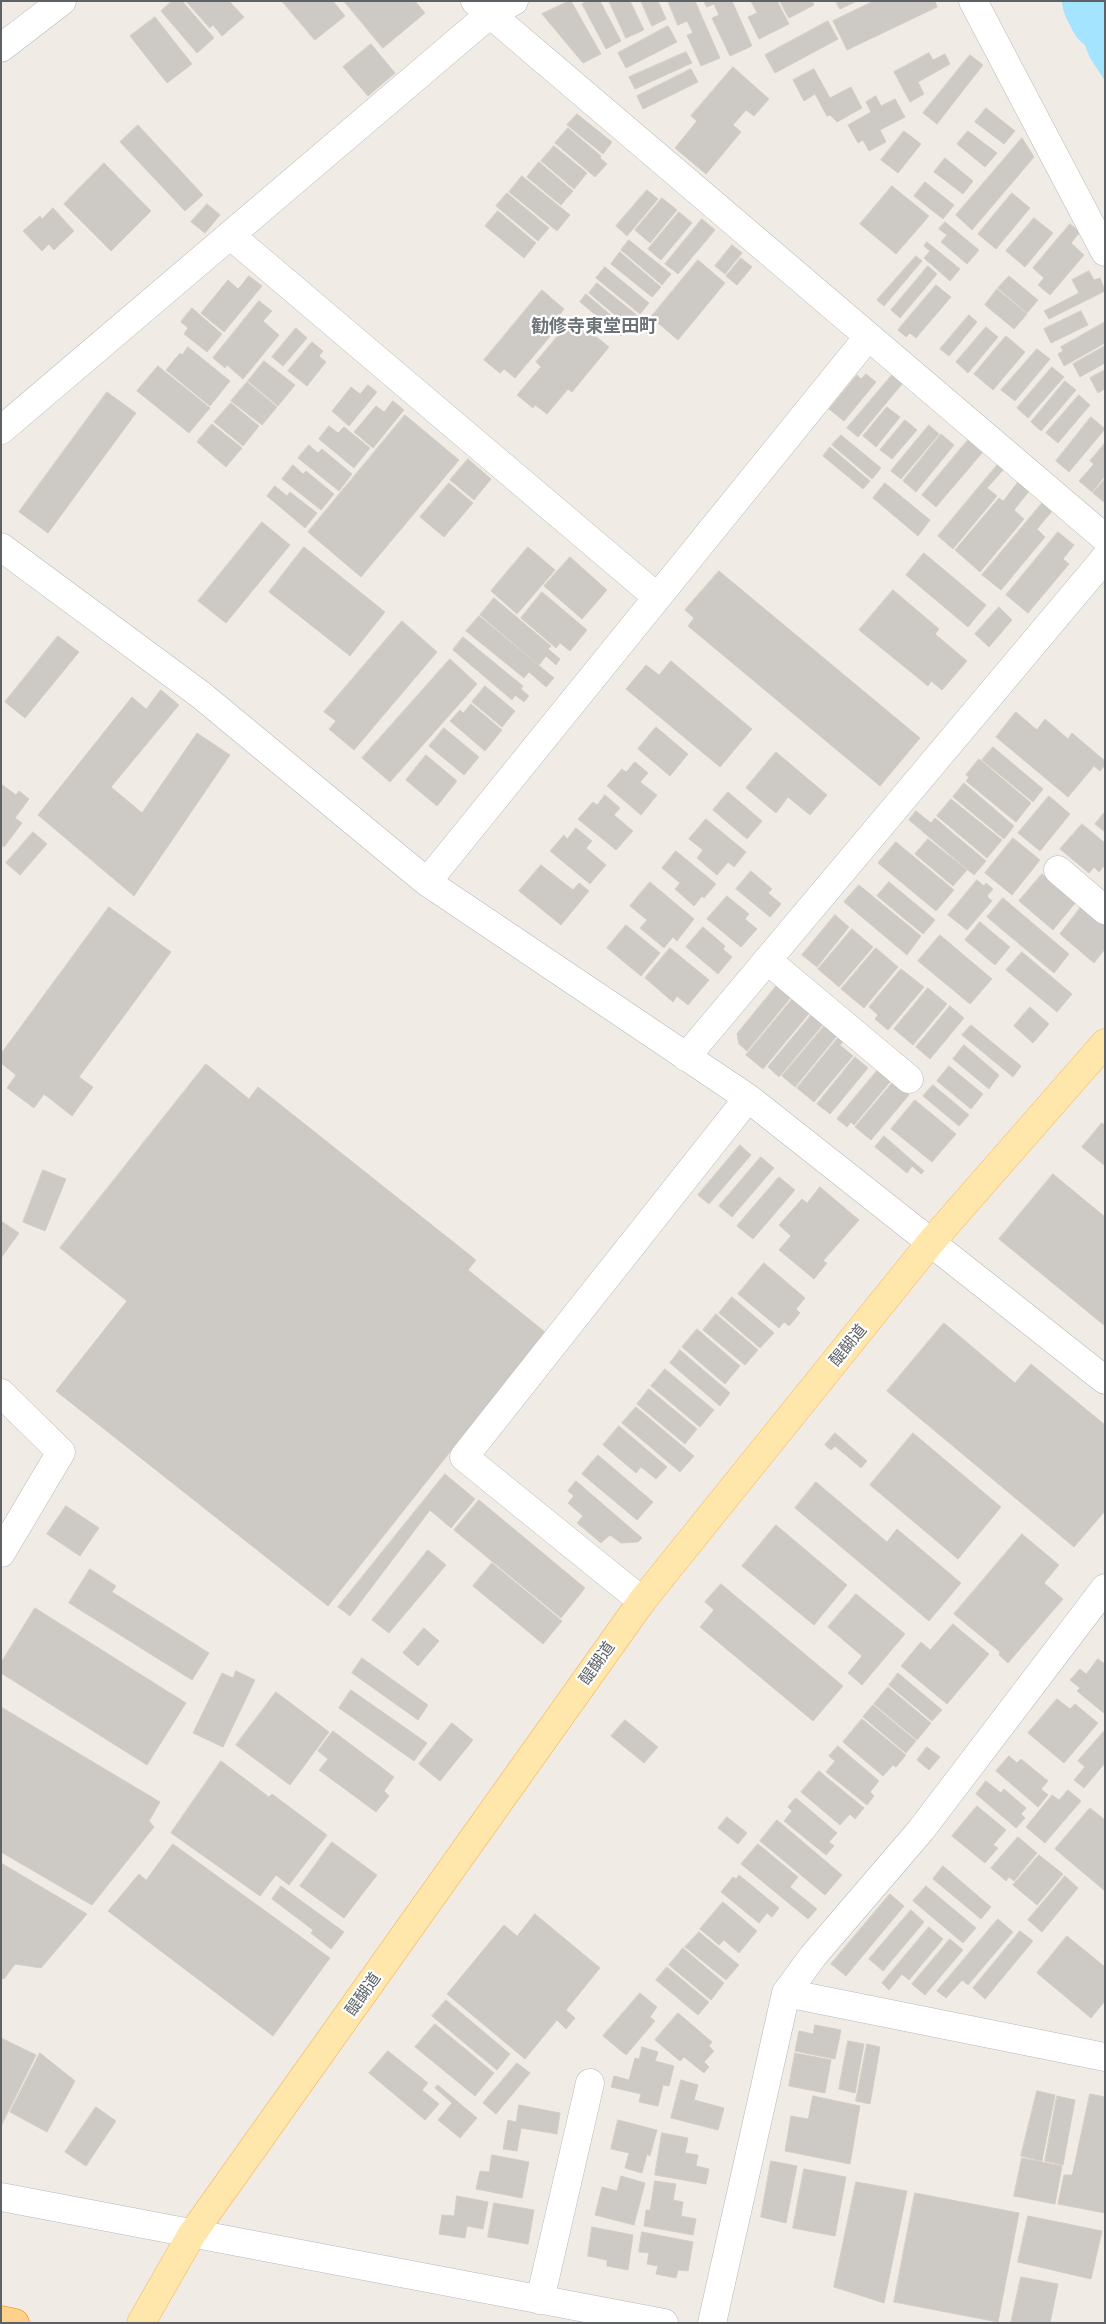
<!DOCTYPE html>
<html>
<head>
<meta charset="utf-8">
<style>
	body { margin:0 }
	#map { position:relative; width:1106px; height:2324px; overflow:hidden; background:#f0ece5; font-family:"Exo 2",sans-serif }
	canvas { display:block }
	.frame { position:absolute; inset:0; border:2px solid #5c6266; pointer-events:none }
</style>
</head>
<body>
<div id="map">
<canvas width="1106" height="2324"></canvas>
<div class="frame"></div>
</div>
<script>
const g = document.querySelector('canvas').getContext('2d');
g.lineJoin = 'round';
function fillPath(path, color) { g.fillStyle = color; g.fill(path, 'evenodd'); }
function trace(path, color, width, dash) { g.strokeStyle = color; g.lineWidth = width; g.lineCap = dash ? 'butt' : 'round'; g.setLineDash(dash || []); g.stroke(path); }
function label(font, color, halo, rows, align = 'center') {
  g.font = font + ' "Exo 2","Noto Sans JP",sans-serif'; g.lineWidth = 4.5; g.setLineDash([]); g.textBaseline = 'middle'; g.strokeStyle = halo; g.fillStyle = color; for (const [text, x, y, turn = 0] of rows) {
    g.save(); g.translate(x, y); g.rotate((+turn || 0) * Math.PI / 180); g.textAlign = isNaN(turn) ? turn : align; if (halo) g.strokeText(text, 0, 0); g.fillText(text, 0, 0); g.restore();
  }
}
const water = new Path2D(`
	M1067,1H1095L1105,19V81L1090,58Z`);
const river = new Path2D(`
	M1098,1L1105,15`);
const building = new Path2D(`
	M172,1H182L214,38L197,53L161,11Z
	M186,1H229L244,17L222,36L213,25L210,28Z
	M282,1H333L345,16L315,40Z
	M344,1H415L425,13L383,48Z
	M569,1H571L601,54L583,63L542,14Z
	M588,1H600L621,41L606,49L582,4Z
	M609,1H630L644,30L626,38Z
	M641,1H658L666,19L652,26Z
	M668,1H695L720,58L701,66L687,35L693,33L687,21L678,25Z
	M704,1H732L752,46L730,56L712,18L719,15L714,4L707,7Z
	M751,1H777L789,24L759,39L748,17L757,13Z
	M780,1H812L814,5L789,18Z
	M836,1H857L840,9Z
	M874,1H935L937,7L847,50L833,21Z
	M155,17L192,64L167,83L130,36Z
	M828,21L838,39L775,73L765,55Z
	M668,26L677,42L626,68L618,53Z
	M371,44L395,73L368,96L343,67Z
	M686,52L692,63L635,89L629,77Z
	M929,53L933,60L945,54L950,64L918,82L924,94L910,102L894,72Z
	M970,55L983,65L937,124L923,113Z
	M733,67L769,99L754,116L746,110L733,125L741,132L706,174L675,148L697,121L691,116Z
	M691,69L698,82L643,109L637,96Z
	M814,69L830,98L851,87L862,108L837,122L830,115L827,116L815,94L804,101L793,80Z
	M876,96L881,106L895,99L905,117L880,130L886,142L869,151L863,140L858,143L848,125L871,112L866,102Z
	M986,108L1015,131L1004,144L975,122Z
	M577,114L612,142L603,154L567,125Z
	M138,125L203,195L185,211L120,142Z
	M568,128L601,156L600,158L607,164L595,177L555,143Z
	M904,131L921,144L898,173L881,160Z
	M968,131L997,153L985,167L957,144Z
	M1022,138L1034,157L972,230L956,215Z
	M554,146L587,173L574,189L541,161Z
	M945,158L973,181L963,194L934,172Z
	M539,162L573,191L561,205L527,177Z
	M104,163L151,211L111,251L64,204Z
	M522,176L570,215L557,231L509,192Z
	M925,182L954,205L943,219L914,196Z
	M892,186L929,216L896,254L860,224Z
	M647,190L658,199L627,236L616,226Z
	M507,193L549,228L538,241L496,206Z
	M1012,193L1030,208L996,249L978,234Z
	M662,198L677,210L650,243L635,230Z
	M207,204L220,215L205,233L191,222Z
	M53,208L74,231L54,250L49,244L42,251L23,231L40,216L42,219Z
	M498,211L536,243L524,258L485,226Z
	M679,212L692,223L661,260L648,249Z
	M1034,218L1053,233L1025,267L1006,251Z
	M702,219L715,230L678,274L665,264Z
	M945,222L979,250L967,264L941,242L947,235L939,229Z
	M1070,224L1080,232L1071,243L1084,255L1050,295L1038,285L1044,278L1033,268Z
	M629,240L671,274L662,285L621,250Z
	M927,242L960,269L950,281L924,258L930,251L924,246Z
	M732,245L742,253L725,274L715,266Z
	M620,252L661,287L652,297L611,264Z
	M916,256L922,261L884,306L877,300Z
	M741,258L752,267L737,285L726,276Z
	M698,260L725,283L678,340L651,317Z
	M928,266L937,274L900,318L891,310Z
	M605,267L649,303L640,314L596,278Z
	M1089,271L1094,280L1100,278L1105,291L1049,319L1044,311L1079,293L1072,280Z
	M249,276L262,286L224,332L201,313L228,280L238,289Z
	M1009,276L1038,300L1027,313L998,288Z
	M597,283L638,316L629,327L589,293Z
	M936,285L951,297L916,338L910,333L906,337L898,330Z
	M997,289L1027,314L1014,329L985,305Z
	M542,290L564,309L558,317L563,321L515,378L504,369L500,373L484,360Z
	M586,294L627,329L621,336L580,302Z
	M259,301L272,311L263,321L279,335L243,379L227,365L225,368L213,358Z
	M192,308L222,334L207,352L184,334L188,328L181,322Z
	M1081,311L1088,325L1051,343L1044,329Z
	M969,315L977,322L949,356L940,349Z
	M573,318L609,347L572,392L568,389L547,414L535,405L533,408L517,395L541,367L536,362Z
	M1105,322V343L1064,366L1058,354L1063,351L1061,347Z
	M986,327L998,337L968,373L956,362Z
	M296,328L307,338L283,366L272,357Z
	M1006,336L1025,352L993,390L974,374Z
	M312,342L323,351L319,356L326,362L307,386L288,371Z
	M1105,346V363L1080,377L1073,364Z
	M188,347L230,381L210,406L166,370L180,353L182,355Z
	M1037,349L1050,359L1015,401L1001,390Z
	M264,361L295,385L278,406L248,381Z
	M158,366L210,408L189,433L137,391Z
	M1052,367L1064,377L1028,418L1017,408Z
	M1105,370V389L1098,393L1090,378Z
	M866,374L876,382L844,421L829,409L857,375L861,379Z
	M892,375L902,384L858,437L847,428Z
	M1065,381L1076,390L1041,431L1031,422Z
	M247,382L277,407L262,425L231,401Z
	M368,385L377,392L349,426L332,411L351,387L360,394Z
	M107,392L136,413L48,533L19,512Z
	M1079,395L1090,405L1058,443L1046,433Z
	M393,401L404,410L373,448L354,432L376,406L384,412Z
	M231,403L259,426L243,446L214,422Z
	M887,407L900,417L876,447L863,436Z
	M405,415L459,460L361,577L308,532Z
	M1091,417L1105,429L1069,472L1056,461Z
	M905,420L917,430L892,459L880,450Z
	M212,424L242,448L226,467L197,442Z
	M929,425L939,434L901,479L891,471Z
	M329,426L338,433L344,427L370,448L354,468L319,439Z
	M941,434L954,445L916,492L903,481Z
	M841,435L881,468L872,479L832,445Z
	M968,440L982,453L936,507L922,495Z
	M1105,443V476L1092,492L1079,481L1094,464L1090,461Z
	M309,445L318,453L322,449L352,474L339,491L298,458Z
	M830,447L870,481L863,489L823,456Z
	M468,459L491,479L474,500L450,480Z
	M998,464L1004,469L987,488L997,496L953,549L938,536Z
	M293,465L303,474L306,471L334,494L321,510L282,479Z
	M1105,479V502H1104L1093,493Z
	M1019,481L1030,490L1014,510L1024,519L980,572L955,550L999,498L1003,501Z
	M449,483L473,503L444,537L420,517Z
	M885,483L930,520L918,536L873,498Z
	M275,486L287,496L290,492L317,513L305,528L267,496Z
	M1043,502L1053,510L1037,529L1045,537L1001,590L982,575Z
	M262,522L290,545L226,623L198,601Z
	M1058,532L1074,545L1063,559L1069,564L1028,613L1006,595Z
	M304,547L385,612L350,656L269,592Z
	M528,547L555,570L517,614L491,591Z
	M924,553L986,605L968,627L906,575Z
	M570,557L607,590L582,619L544,586Z
	M719,571L920,738L880,786L688,626L694,618L685,610Z
	M893,590L939,629L935,634L967,661L942,690L931,681L928,686L859,630Z
	M542,592L587,630L570,651L560,643L556,648L521,618Z
	M494,598L551,646L548,649L560,659L556,665L546,656L539,665L480,615Z
	M999,607L1012,620L989,647L975,634Z
	M479,616L554,678L546,687L529,672L524,678L466,631Z
	M402,621L437,652L354,750L329,729L336,721L324,712Z
	M58,636L79,652L25,718L5,702Z
	M463,637L523,686L521,689L529,696L524,702L515,695L512,700L453,650Z
	M450,659L477,684L390,782L362,758Z
	M671,661L752,729L720,767L626,689L646,665L659,675Z
	M485,686L515,711L502,727L472,702Z
	M161,690L179,705L111,787L142,813L197,733L230,755L134,896L38,815L132,697L146,709Z
	M471,704L502,730L485,751L450,721L460,710L463,713Z
	M1016,712L1037,730L1045,719L1068,739L1072,733L1105,761V765L1100,771L1094,766L1068,797L996,737Z
	M656,727L688,754L670,776L638,749Z
	M444,728L479,757L464,775L429,746Z
	M993,747L1043,789L1033,802L982,760Z
	M776,752L827,795L810,815L788,797L776,813L746,788Z
	M426,755L457,781L437,806L406,780Z
	M979,759L1031,803L1016,822L966,781L969,777L966,775Z
	M635,762L648,773L640,782L657,795L641,815L607,786L622,769L626,772Z
	M964,783L1014,826L1004,839L953,797Z
	M1,784L16,795L19,791L29,799L15,818L22,823L4,847L1,845Z
	M728,792L762,821L747,839L713,810Z
	M605,795L620,808L614,815L633,831L616,850L578,819L593,802L597,805Z
	M1049,796L1070,814L1040,851L1018,833Z
	M951,799L1002,840L987,858L937,816Z
	M916,811L931,823L935,818L986,861L974,875L909,820Z
	M1105,812V832L1095,824Z
	M706,819L746,852L734,867L728,862L717,875L697,858L703,850L689,839Z
	M1082,824L1105,843V865L1099,872L1094,867L1089,873L1060,849Z
	M576,828L592,841L586,848L606,865L590,884L550,851L564,835L567,839Z
	M33,832L47,844L20,875L6,863Z
	M1013,838L1040,860L1012,895L985,873Z
	M928,839L967,870L953,886L915,854Z
	M896,842L954,890L936,911L878,863Z
	M676,851L716,884L704,898L702,896L694,906L675,889L680,883L662,868Z
	M541,865L573,890L579,883L589,891L561,925L519,891Z
	M751,871L772,889L768,893L781,904L770,917L736,889Z
	M1042,874L1076,902L1053,930L1019,901Z
	M977,880L984,886L986,883L993,889L987,896L992,901L967,930L948,915Z
	M650,882L694,919L677,941L673,937L664,948L640,928L647,920L630,906Z
	M889,882L935,920L923,934L877,896Z
	M859,885L921,936L907,955L844,902Z
	M727,896L749,914L745,919L757,929L741,947L707,919Z
	M1003,898L1069,954L1054,973L987,917Z
	M109,907L171,952L79,1077L93,1087L72,1116L44,1094L34,1108L7,1088L16,1075L1,1063V1054Z
	M1081,907L1105,926V949L1094,963L1060,934Z
	M835,915L849,927L817,967L802,955Z
	M980,922L1010,947L995,965L965,940Z
	M626,925L660,953L641,976L607,948Z
	M703,927L725,946L723,949L732,957L718,974L686,947Z
	M852,929L873,947L839,987L818,969Z
	M940,935L992,979L970,1004L918,961Z
	M670,948L709,980L688,1005L677,996L673,1002L645,978Z
	M876,948L898,967L864,1008L841,989Z
	M1022,952L1072,994L1057,1012L1006,970Z
	M901,969L924,987L888,1030L875,1019L878,1015L869,1007Z
	M777,985L791,997L747,1051L739,1044L737,1034Z
	M928,988L947,1004L913,1045L894,1029Z
	M794,997L811,1011L763,1069L746,1055Z
	M950,1006L964,1018L930,1059L916,1047Z
	M1030,1007L1049,1024L1033,1043L1014,1026Z
	M813,1013L824,1023L779,1077L768,1067Z
	M825,1025L840,1032L795,1087L782,1076Z
	M971,1025L1021,1066L1013,1077L962,1035Z
	M842,1033L847,1037L840,1045L853,1056L814,1102L797,1088Z
	M964,1045L999,1075L989,1089L953,1059Z
	M855,1057L868,1068L830,1114L817,1104Z
	M206,1064L249,1099L258,1087L476,1260L468,1270L545,1332L328,1606L56,1391L127,1301L60,1248Z
	M881,1066L894,1077L854,1125L851,1122L847,1127L837,1119Z
	M949,1066L983,1094L971,1109L937,1081Z
	M893,1082L909,1095L871,1140L855,1127Z
	M933,1085L969,1115L959,1126L923,1096Z
	M915,1100L956,1134L932,1162L891,1129Z
	M1102,1123L1105,1125V1166L1082,1147Z
	M884,1136L924,1171L921,1174L912,1166L907,1173L875,1147Z
	M740,1145L751,1155L709,1204L698,1195Z
	M761,1157L774,1168L732,1217L719,1206Z
	M43,1170L66,1179L45,1231L23,1222Z
	M1053,1174L1105,1217V1326L999,1239Z
	M779,1177L795,1190L753,1239L737,1226Z
	M820,1187L859,1220L823,1261L827,1263L814,1279L779,1250L791,1236L779,1225L802,1199L807,1203Z
	M1,1221L19,1233L1,1258Z
	M764,1263L805,1298L796,1309L800,1313L789,1326L784,1322L779,1328L738,1294Z
	M732,1297L774,1333L760,1348L719,1313Z
	M716,1314L758,1350L745,1365L703,1330Z
	M944,1323L1015,1383L1031,1364L1105,1425V1511L1074,1547L887,1391Z
	M697,1329L740,1366L725,1384L682,1347Z
	M680,1350L730,1393L720,1406L670,1363Z
	M665,1369L714,1410L700,1427L651,1386Z
	M649,1389L697,1429L685,1444L637,1404Z
	M636,1407L694,1456L680,1472L622,1423Z
	M619,1426L667,1467L656,1479L641,1467L636,1473L603,1445Z
	M835,1433L867,1461L861,1468L835,1446L831,1450L825,1445Z
	M913,1433L1001,1507L958,1559L870,1485Z
	M598,1455L653,1502L637,1520L582,1474Z
	M445,1474L475,1499L451,1528L430,1510L350,1616L338,1607Z
	M576,1481L642,1538L638,1542L621,1543L610,1535L601,1543L577,1523L583,1516L568,1503L574,1496L568,1491Z
	M816,1482L887,1542L897,1529L961,1583L929,1621L795,1508Z
	M479,1500L585,1588L561,1618L454,1530Z
	M66,1506L99,1528L80,1556L47,1534Z
	M776,1525L847,1585L814,1625L742,1566Z
	M1022,1534L1059,1565L1044,1583L1063,1599L1008,1663L999,1655L1000,1652L954,1614Z
	M428,1550L446,1565L389,1633L372,1620Z
	M492,1563L562,1621L543,1644L473,1586Z
	M90,1569L116,1586L112,1592L209,1653L192,1680L69,1603Z
	M721,1584L843,1686L813,1721L700,1627L714,1610L705,1602Z
	M856,1594L905,1634L862,1685L848,1673L862,1656L828,1627Z
	M35,1608L186,1703L147,1765L1,1673V1663Z
	M953,1624L989,1654L947,1704L901,1666L921,1642L930,1650Z
	M424,1628L439,1641L418,1666L403,1653Z
	M362,1658L428,1705L418,1720L352,1673Z
	M1098,1659L1105,1664V1714L1077,1691L1080,1688L1070,1680L1080,1669L1086,1674Z
	M236,1671L255,1680L223,1747L193,1733L222,1673L233,1678Z
	M898,1673L942,1710L932,1721L889,1685Z
	M888,1687L931,1723L917,1740L874,1704Z
	M351,1690L427,1743L414,1761L339,1708Z
	M276,1692L329,1732L290,1785L236,1745Z
	M1057,1699L1070,1709L1075,1704L1098,1723L1064,1763L1028,1733Z
	M873,1705L916,1741L906,1753L863,1717Z
	M1,1707L160,1802L149,1821L154,1827L92,1905L1,1852Z
	M862,1719L906,1755L896,1767L893,1765L883,1776L843,1742Z
	M625,1720L658,1747L644,1763L611,1736Z
	M452,1723L473,1740L440,1781L419,1764Z
	M1105,1730V1763L1084,1788L1074,1780L1085,1767L1078,1761Z
	M333,1731L394,1777L384,1791L389,1796L376,1812L319,1770L328,1759L318,1751Z
	M838,1746L879,1781L870,1792L874,1796L867,1805L826,1772L835,1761L829,1756Z
	M927,1747L940,1757L929,1770L917,1760Z
	M1009,1756L1017,1763L1021,1759L1048,1781L1041,1789L1048,1795L1038,1807L996,1771Z
	M221,1761L269,1797L272,1794L327,1835L289,1885L276,1875L260,1896L171,1833Z
	M819,1771L864,1808L855,1819L850,1814L840,1825L801,1792Z
	M986,1781L1001,1793L1004,1789L1026,1808L1021,1814L1025,1818L1016,1828L976,1794Z
	M1068,1790L1081,1801L1045,1843L1026,1827L1052,1795L1059,1800Z
	M796,1798L837,1833L829,1842L834,1846L826,1855L784,1821L792,1811L788,1807Z
	M977,1806L1006,1830L993,1845L998,1848L985,1863L952,1836Z
	M1090,1808L1105,1820V1891L1055,1849Z
	M727,1817L747,1833L738,1844L718,1828Z
	M777,1820L842,1875L825,1895L760,1841Z
	M1018,1837L1037,1853L1014,1881L1009,1877L1006,1881L991,1868Z
	M332,1842L377,1875L344,1918L300,1886Z
	M173,1844L330,1958L273,2036L108,1911L139,1874L146,1880Z
	M758,1844L798,1877L790,1887L817,1909L808,1919L741,1864Z
	M1039,1855L1063,1874L1037,1905L1013,1885Z
	M1,1863L87,1914L41,1968L15,1964L4,1979L1,1978Z
	M943,1866L991,1907L981,1919L933,1879Z
	M739,1875L779,1908L772,1917L767,1913L759,1923L721,1892L733,1877L736,1879Z
	M1065,1876L1078,1888L1042,1932L1028,1920Z
	M281,1886L344,1932L331,1949L311,1933L313,1930L272,1899Z
	M926,1886L976,1928L963,1943L913,1901Z
	M890,1894L904,1906L846,1976L831,1964Z
	M723,1902L757,1931L739,1953L724,1940L719,1945L700,1929Z
	M911,1910L924,1922L883,1971L869,1959Z
	M535,1914L600,1968L566,2010L575,2018L566,2029L557,2020L525,2059L447,1994L504,1925L517,1936Z
	M998,1919L1013,1932L968,1985L962,1980L946,1998L937,1991Z
	M929,1927L943,1939L909,1980L902,1974L889,1990L882,1983Z
	M1020,1931L1033,1941L985,1999L973,1988Z
	M699,1932L739,1965L726,1980L685,1947Z
	M1067,1936L1105,1967V2001L1091,2018L1037,1973Z
	M950,1939L963,1950L925,1995L912,1984Z
	M683,1948L724,1983L711,2000L669,1965Z
	M667,1967L709,2002L698,2015L656,1980Z
	M640,1993L657,2007L650,2017L655,2021L626,2055L603,2036Z
	M446,2000L510,2054L497,2070L432,2016Z
	M678,2013L712,2042L709,2046L714,2051L704,2062L709,2067L704,2073L684,2057L680,2061L655,2040Z
	M435,2024L494,2073L475,2096L415,2047Z
	M815,2025L841,2030L835,2059L795,2051L799,2031L813,2034Z
	M1,2038L36,2055L1,2126Z
	M848,2041L864,2044L855,2093L839,2089Z
	M867,2044L880,2047L870,2104L856,2101Z
	M642,2047L658,2052L655,2061L674,2066L669,2086L663,2085L658,2106L639,2102L641,2094L611,2087L614,2076L629,2080L635,2058L639,2059Z
	M388,2051L428,2083L422,2090L439,2104L425,2120L369,2073Z
	M40,2053L75,2081L47,2132L10,2112Z
	M795,2053L831,2060L825,2093L789,2086Z
	M517,2063L530,2073L496,2114L483,2103Z
	M681,2080L698,2085L694,2100L724,2108L718,2130L671,2118Z
	M438,2085L477,2118L460,2138L438,2120L452,2103L435,2088Z
	M1037,2091L1055,2095L1042,2161L1021,2156Z
	M1090,2094L1105,2097V2213L1058,2204L1064,2175H1072Z
	M813,2096L860,2106L850,2164L785,2151L791,2116L808,2119Z
	M1057,2096L1075,2100L1063,2165L1045,2161Z
	M519,2105L560,2113L557,2134L521,2128L517,2151L503,2149L508,2120L516,2122Z
	M96,2107L116,2121L86,2166L65,2152Z
	M618,2120L657,2130L650,2156L647,2154L642,2173L625,2168L629,2153L611,2149Z
	M662,2133L688,2138L685,2153L698,2155L696,2166L709,2169L706,2184L655,2175Z
	M492,2155L529,2162L522,2198L476,2189L480,2171L489,2172Z
	M1022,2158L1062,2166L1055,2204L1014,2196Z
	M771,2161L797,2166L786,2223L761,2217Z
	M804,2169L846,2177L835,2236L793,2228Z
	M621,2176L645,2183L634,2225L595,2215L602,2187L617,2191Z
	M655,2181L676,2184L673,2200L683,2202L681,2216L696,2219L693,2235L644,2226L646,2210H650Z
	M856,2182L907,2191L884,2303L834,2287Z
	M915,2193L1019,2213L998,2322L894,2302Z
	M457,2196L488,2202L483,2229L467,2226L465,2238L439,2234L442,2215L454,2216Z
	M494,2203L534,2210L528,2244L488,2237Z
	M1028,2216L1102,2231L1091,2279L1018,2262Z
	M592,2227L633,2235L628,2270L607,2266V2260L588,2256Z
	M642,2232L693,2242L688,2271L678,2270L676,2278L656,2274L658,2266L647,2264L649,2253L639,2252Z
	M1021,2277L1058,2284L1050,2323H1011Z`);
const minor = new Path2D(`
	M475,1L1105,538
	M973,1L1105,252
	M1,48L62,1
	M230,235L657,597
	M1,430L490,14L514,1
	M1,547L201,695L427,882L748,1098L1105,1380
	M1058,870L1105,910
	M427,882L868,337
	M767,960L909,1079
	M686,1057L1105,558
	M1,1393L61,1452L1,1553
	M642,1601L464,1457L748,1098
	M786,1993L1105,2057
	M1,2197L664,2323
	M540,2300L590,2083
	M712,2323L786,1993L813,1956L921,1830L1105,1588`);
const major = new Path2D(`
	M141,2323L192,2234L642,1601L931,1242L1105,1043`);
const highway = new Path2D(`
	M1,2320L15,2323`);
const streetNames = [
	["醍醐道",848,1345,-51],
	["醍醐道",597,1663,-55],
	["醍醐道",363,1994,-55]
];
const neighbourhoodNames = [
	["勧修寺東堂田町",594,326]
];
fillPath(water, '#a5e4ff');
trace(river, '#a5e4ff', 72);
fillPath(building, '#cdc9c4');
trace(building, '#d5cdc3', 1);
trace(minor, '#b5b8bc', 29);
trace(major, '#f8b556', 29);
trace(highway, '#f48700', 29);
trace(minor, '#fff', 28);
trace(major, '#ffe6aa', 28);
trace(highway, '#ffd28c', 28);
label('16px', '#5c6266', '#fff', streetNames);
label('bold 18px', '#6d7478', '#fff', neighbourhoodNames);
</script>
</body>
</html>
